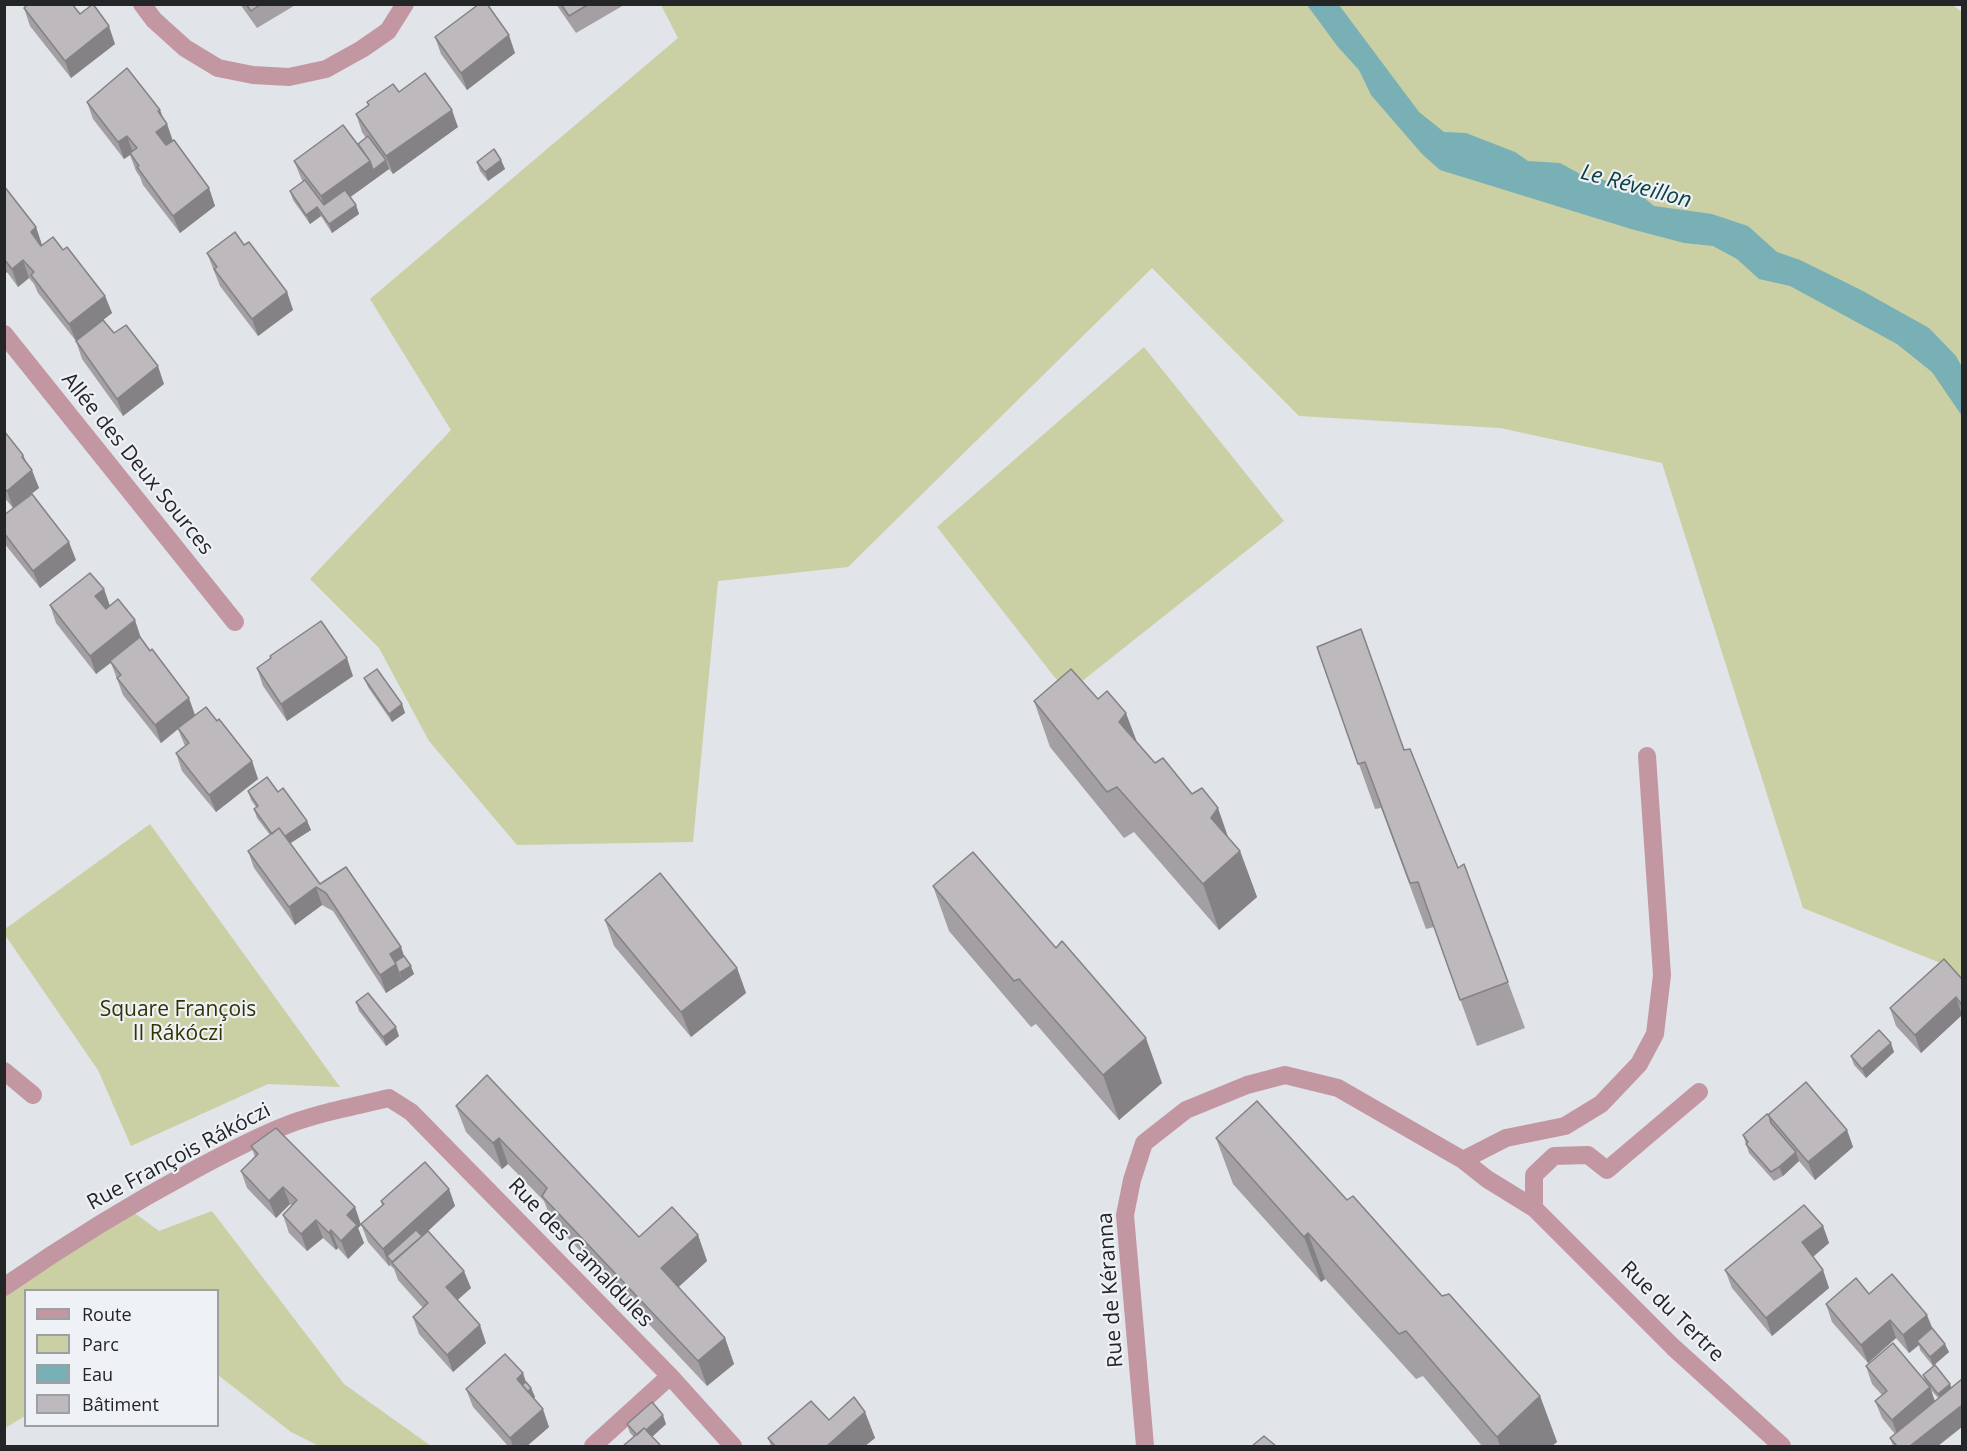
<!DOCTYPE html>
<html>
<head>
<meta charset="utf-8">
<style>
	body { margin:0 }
	#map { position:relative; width:1967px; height:1451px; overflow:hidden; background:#e1e4e9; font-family:"Open Sans",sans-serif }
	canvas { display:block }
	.frame { position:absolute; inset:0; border:6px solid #242527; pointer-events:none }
	.legend { position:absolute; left:24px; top:1289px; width:195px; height:138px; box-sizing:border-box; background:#eef1f6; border:2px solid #9d9fa3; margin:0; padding:8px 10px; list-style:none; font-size:18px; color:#242527 }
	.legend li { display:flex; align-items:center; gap:12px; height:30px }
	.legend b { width:30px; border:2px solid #9d9fa3 }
</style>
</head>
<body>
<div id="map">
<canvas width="1967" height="1451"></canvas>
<div class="frame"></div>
<ul class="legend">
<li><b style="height:8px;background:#c397a2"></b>Route</li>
<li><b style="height:16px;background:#cbcfa4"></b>Parc</li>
<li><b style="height:16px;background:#78b0b6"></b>Eau</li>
<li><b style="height:16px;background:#bdb9bd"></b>Bâtiment</li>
</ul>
</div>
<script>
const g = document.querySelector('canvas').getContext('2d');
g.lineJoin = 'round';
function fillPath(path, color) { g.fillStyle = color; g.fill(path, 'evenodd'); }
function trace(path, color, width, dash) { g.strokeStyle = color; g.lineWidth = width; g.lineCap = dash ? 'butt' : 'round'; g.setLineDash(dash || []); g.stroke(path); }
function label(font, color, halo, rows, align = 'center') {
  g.font = font + ' "Open Sans",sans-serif'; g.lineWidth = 4.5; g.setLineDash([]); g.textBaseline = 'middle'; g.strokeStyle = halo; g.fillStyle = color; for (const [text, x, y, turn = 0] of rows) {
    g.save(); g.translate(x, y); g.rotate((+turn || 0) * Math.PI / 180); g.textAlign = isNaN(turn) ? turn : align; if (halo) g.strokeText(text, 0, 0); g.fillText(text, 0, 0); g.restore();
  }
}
const green = new Path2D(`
	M1951,4L1962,12V979L1948,966L1803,908L1662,463L1500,428L1299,416L1152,268L848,567L718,581L693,842L517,845L429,741L379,648L310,579L451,430L370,299L678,38L661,5Z
	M1144,347L1284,521L1067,693L937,527Z
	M150,824L340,1087L268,1084L131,1146L98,1070L5,935V929Z
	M121,1203L159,1231L212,1211L344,1384L431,1446H319L291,1432L218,1375V1290H26L25,1416L5,1428V1275Z`);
const water = new Path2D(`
	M1307,5H1339L1419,112L1444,132L1466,133L1515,152L1528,161L1560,163L1582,175L1630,186L1654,206L1712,214L1748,226L1777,252L1800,260L1861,290L1929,328L1956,356L1962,367V416L1932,372L1897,344L1790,286L1759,279L1737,259L1713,246L1684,243L1631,229L1440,170L1422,154L1371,95L1359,70L1338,47Z`);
const minor = new Path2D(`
	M142,4L154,20L185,48L218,68L253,75L289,77L326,69L362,49L388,31L405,4
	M4,334L235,622
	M4,1071L33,1095
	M1463,1160L1506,1138L1565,1126L1601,1104L1639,1064L1655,1034L1662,975L1647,756
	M1534,1208V1175L1554,1156L1588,1155L1607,1170L1699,1092
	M4,1287C66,1244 129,1205 196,1169C224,1154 253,1139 282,1127C313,1114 355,1106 389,1098L411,1112L670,1376L733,1446
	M593,1446L670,1376
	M1145,1446L1125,1215L1132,1180L1144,1143L1186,1110L1247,1085L1285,1075L1338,1088L1463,1160L1487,1179L1534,1208L1673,1347L1782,1446`);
const wall = new Path2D(`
	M240,4H297L257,28Z
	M556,4H624V5L576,33Z
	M24,8L115,44L71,78L30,26Z
	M435,37L515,53L467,90L441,54Z
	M399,92L458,127L393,174L389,169L350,197L356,205L359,214L332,233L321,216L310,224L293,200L290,191L303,182L301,178L294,161L358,144L366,138L362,132L356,114L368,105L367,102Z
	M87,102L164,120L167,124L173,141L209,188L215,206L180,233L143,185L140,177L136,171L130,155L124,159L93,119Z
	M501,160L505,169L488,181L480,171L477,162Z
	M4,186L36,227L42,245L41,246L63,250L105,296L112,313L76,341L38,293L34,284L29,278L18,287L7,272L5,274L4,273Z
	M244,245L287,292L293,310L258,336L220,286L207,253Z
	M114,333L164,384L123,416L82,359L76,341Z
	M4,431L23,455L39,488L13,508L4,497Z
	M4,533L76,560L40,588L4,543Z
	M104,589L110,606L141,638L195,715L252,761L258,779L216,812L182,771L176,753L185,746L178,729L161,743L123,695L111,663L96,674L56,623L50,605Z
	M1361,629L1404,750L1458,868L1464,864L1525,1028L1477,1046L1434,927L1426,929L1381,808L1375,809L1317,647Z
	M270,656L353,676L287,721L263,686L257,668L271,659Z
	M364,678L402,704L405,713L392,722L368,687Z
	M1034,701L1137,743L1155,763L1229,839L1240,851L1257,897L1219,930L1134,832L1124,838L1050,747Z
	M248,791L278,792L307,821L311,830L290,843L320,884L401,947L404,956L414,974L386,993L333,911L322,905L295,925L254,868L248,851L270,835L257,818L254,809L256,807L251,800Z
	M933,886L1056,948L1162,1083L1119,1120L1036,1024L1031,1027L949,931Z
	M605,920L737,968L746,993L691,1037L614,946Z
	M1962,979V1015L1921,1053L1896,1026L1890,1008Z
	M356,1002L399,1036L386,1046L359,1011Z
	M1894,1052L1866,1078L1854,1065L1851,1056Z
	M456,1106L639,1237L698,1235L707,1261L678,1287L725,1338L734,1364L707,1386L552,1221L544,1201L508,1164L502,1169L466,1132Z
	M1769,1115L1847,1130L1853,1147L1815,1180L1799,1161L1783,1176L1774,1181L1749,1153L1743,1135Z
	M1216,1138L1347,1200L1540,1396L1557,1442L1552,1446H1482L1423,1376L1416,1379L1325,1279L1321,1282L1233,1184Z
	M251,1146L355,1207L361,1225L358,1228L364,1243L348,1259L338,1248L336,1250L323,1238L307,1251L289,1233L283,1215L292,1206L290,1204L276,1218L247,1188L241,1171L255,1157Z
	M449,1189L455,1206L428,1231L471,1288L457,1300L486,1343L453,1372L419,1334L413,1317L423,1308L398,1280L394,1269L390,1265L389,1266L368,1242L361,1224L382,1205L381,1201Z
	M1823,1226L1829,1243L1813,1257L1823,1270L1829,1288L1772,1336L1732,1288L1725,1270Z
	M1869,1294L1932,1328L1949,1352L1933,1366L1920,1350L1919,1345L1909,1353L1896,1338L1868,1363L1832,1322L1826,1304Z
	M1866,1366L1925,1381L1923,1375L1950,1384L1938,1446H1893L1890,1438L1895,1434L1882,1418L1875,1401L1882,1395L1872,1384ZM1931,1390L1938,1398L1935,1401Z
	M526,1382L531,1388L535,1397L534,1398L549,1427L527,1446H508L473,1407L466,1389Z
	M865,1412L875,1438L865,1446H771L768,1438L829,1420Z
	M627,1424H666L652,1437H634L630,1433Z`);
const shadedWall = new Path2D(`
	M109,26L115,44L71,78L65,61Z
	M509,35L515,53L467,90L461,73Z
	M160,110L166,125L167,124L173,142L163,150L156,132L158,111Z
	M452,110L458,127L393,174L386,156Z
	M127,136L133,153L124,159L118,142Z
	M386,160L389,169L327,214L321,196L370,161Z
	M501,160L505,169L488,181L485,172Z
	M209,188L215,206L180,233L173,216Z
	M356,205L359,214L332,233L329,224Z
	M317,207L321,216L310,224L306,215Z
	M36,227L42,245L38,249L31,232Z
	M23,260L29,278L18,287L12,269Z
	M4,264L7,272L5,274L4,271Z
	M287,292L293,310L258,336L252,319Z
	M105,296L112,313L76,341L69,324Z
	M158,366L164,384L123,416L117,399Z
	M23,455L30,473L32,470L39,488L13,508L7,491Z
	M69,542L76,560L40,588L33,571Z
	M104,589L110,607L101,614L95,596Z
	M135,620L141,638L96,674L90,656Z
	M347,658L353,676L287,721L281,704Z
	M189,698L195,715L161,743L155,725Z
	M402,704L405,713L392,722L389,714Z
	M1126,713L1143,758L1119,722Z
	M252,761L258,779L216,812L209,795Z
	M1218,808L1234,854L1240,851L1257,897L1219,930L1203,884L1211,818Z
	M307,821L311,830L280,850L277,841Z
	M316,887L322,905L295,925L289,907Z
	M401,947L407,965L399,971L403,982L386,993L380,975L390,954Z
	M411,966L414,974L403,982L399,973Z
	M737,968L746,993L691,1037L681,1012Z
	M1956,997L1962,1015L1921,1053L1915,1035Z
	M396,1027L399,1036L386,1046L383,1037Z
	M1146,1038L1162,1083L1119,1120L1103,1075Z
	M1891,1043L1894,1052L1866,1078L1862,1069Z
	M1847,1130L1853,1147L1815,1180L1808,1162Z
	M499,1138L508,1164L502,1169L493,1143Z
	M1796,1152L1799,1161L1783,1176L1779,1167Z
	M283,1187L290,1204L276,1218L269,1201Z
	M449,1189L455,1206L393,1263L387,1256L390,1265L389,1266L383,1249Z
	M355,1207L361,1225L358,1228L364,1243L348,1259L341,1241L347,1215Z
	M316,1220L323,1238L307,1251L301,1234Z
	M1823,1226L1829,1243L1809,1260L1802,1242Z
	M331,1230L338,1248L336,1250L329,1233Z
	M1308,1233L1325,1279L1321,1282L1304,1237Z
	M698,1235L707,1261L671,1294L661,1268Z
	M1823,1270L1829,1288L1772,1336L1766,1318Z
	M464,1271L471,1288L452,1305L446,1287Z
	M1927,1315L1934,1332L1917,1341L1919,1345L1909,1353L1903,1335Z
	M1890,1320L1896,1338L1868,1363L1861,1345Z
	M480,1325L486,1343L453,1372L447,1355Z
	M725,1338L734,1364L707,1386L698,1361Z
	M1945,1344L1949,1352L1933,1366L1930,1357Z
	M523,1373L529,1391L531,1388L535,1397L528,1403L517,1379Z
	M1950,1384L1954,1393L1942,1403L1938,1394Z
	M1930,1387L1936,1405L1898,1437L1892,1420Z
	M1540,1396L1557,1442L1552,1446H1500L1497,1437Z
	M1962,1405V1427L1938,1446H1910Z
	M543,1409L549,1427L527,1446H513L510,1438Z
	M865,1412L875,1438L865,1446H827Z
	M663,1415L666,1424L642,1446L639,1437Z`);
const building = new Path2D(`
	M28,4H72L80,14L93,4L109,26L65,61L24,8Z
	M246,4H261L251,11Z
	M479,4H487L509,35L461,73L435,37Z
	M561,4H589L569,16Z
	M127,68L160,110L158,111L167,124L156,132L166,145L174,140L209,188L173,216L137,167L139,166L130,153L137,148L127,136L118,142L87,102Z
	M425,73L452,110L386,156L356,114L369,105L367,102L393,84L399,92Z
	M343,125L370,161L321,196L294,161Z
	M368,136L386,160L373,170L370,161L358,144Z
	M494,149L501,160L485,172L477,162Z
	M305,180L324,205L345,190L356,205L329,224L317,207L306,215L290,191Z
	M4,186L36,227L31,232L41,246L53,237L63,250L67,247L105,296L69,324L31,275L34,272L23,260L12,269L4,259Z
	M235,232L244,245L249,242L287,292L252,319L214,269L217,267L207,253Z
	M103,320L114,333L126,325L158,366L117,399L76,341Z
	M4,431L23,455L22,457L32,470L7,491L4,488Z
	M32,494L69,542L33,571L4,533V515Z
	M90,573L104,589L95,596L106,609L118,599L135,620L90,656L50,605Z
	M321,621L347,658L281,704L257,668L271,658L270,656Z
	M1361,629L1404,750L1410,749L1458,868L1464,864L1508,982L1460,1000L1418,882L1410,883L1365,762L1358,764L1317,647Z
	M140,637L150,651L152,649L189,698L155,725L117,678L121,675L110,661Z
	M377,669L402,704L389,714L364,678Z
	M1071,669L1098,699L1107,691L1126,713L1119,722L1155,763L1163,758L1192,794L1202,788L1218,808L1211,818L1240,851L1203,884L1117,787L1107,792L1034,701Z
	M206,707L217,721L219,719L252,761L209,795L176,753L189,743L178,728Z
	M267,777L278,792L283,788L307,821L285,836L279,828L272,834L254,809L258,806L248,791Z
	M279,828L320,884L346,867L401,947L390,954L396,964L380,975L326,893L316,887L289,907L248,851Z
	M973,852L1056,948L1062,941L1146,1038L1103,1075L1019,979L1014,981L933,886Z
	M660,873L737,968L681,1012L605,920Z
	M404,956L411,966L399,973L395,962Z
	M1944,959L1962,979V1005L1956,997L1915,1035L1890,1008Z
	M368,993L396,1027L383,1037L356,1002Z
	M1879,1030L1891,1043L1862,1069L1851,1056Z
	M487,1075L639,1237L672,1207L698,1235L661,1268L725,1338L698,1361L542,1196L547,1188L499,1138L493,1143L456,1106Z
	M1806,1082L1847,1130L1808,1162L1768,1115Z
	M1257,1101L1347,1200L1353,1196L1442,1296L1449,1294L1540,1396L1497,1437L1406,1331L1399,1334L1308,1233L1304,1237L1216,1138Z
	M1767,1114L1769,1115L1771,1123L1796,1152L1779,1167L1771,1172L1746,1144L1748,1142L1743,1135Z
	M276,1128L355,1207L347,1215L357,1225L341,1241L331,1230L329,1233L316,1220L301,1234L283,1215L297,1200L283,1187L269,1201L241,1171L258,1154L251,1146Z
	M425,1162L449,1189L383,1249L361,1224L384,1204L381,1201Z
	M1804,1205L1823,1226L1802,1242L1823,1270L1766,1318L1725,1270Z
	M416,1230L422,1236L392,1262L387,1256Z
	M428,1231L464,1271L446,1287L480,1325L447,1355L413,1317L428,1303L392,1263Z
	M1892,1274L1927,1315L1903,1335L1890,1320L1861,1345L1826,1304L1856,1278L1869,1294Z
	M1932,1328L1945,1344L1930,1357L1917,1341Z
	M1893,1343L1930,1387L1892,1420L1875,1401L1887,1391L1866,1366Z
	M505,1354L523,1373L517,1379L543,1409L510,1438L466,1389Z
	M1935,1365L1950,1384L1938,1394L1923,1375Z
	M1962,1379V1405L1910,1446H1897L1890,1438Z
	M526,1382L531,1388L528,1392L522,1385Z
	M854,1397L865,1412L827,1446H775L768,1438L811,1401L829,1420Z
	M652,1402L663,1415L646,1430L644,1428L637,1435L627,1424Z
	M644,1428L661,1446H623Z
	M1264,1436L1276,1446H1252Z`);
const streetNames = [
	["Allée des Deux Sources",137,464,51],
	["Rue François Rákóczi",179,1157,-28],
	["Rue des Camaldules",580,1253,46],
	["Rue de Kéranna",1111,1290,-94],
	["Rue du Tertre",1672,1312,44]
];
const parkNames = [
	["Square François",178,1010],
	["II Rákóczi",178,1034]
];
const waterNames = [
	["Le Réveillon",1636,187,15]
];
fillPath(green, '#cbcfa4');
fillPath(water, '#78b0b6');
trace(minor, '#c397a2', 18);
fillPath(wall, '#a39fa3');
fillPath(shadedWall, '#848284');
fillPath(building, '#bdb9bd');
trace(building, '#848284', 1.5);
label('21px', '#242527', '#eef1f6', streetNames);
label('21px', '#323300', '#eef1f6', parkNames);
label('italic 22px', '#0c4246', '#eef1f6', waterNames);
</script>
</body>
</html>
